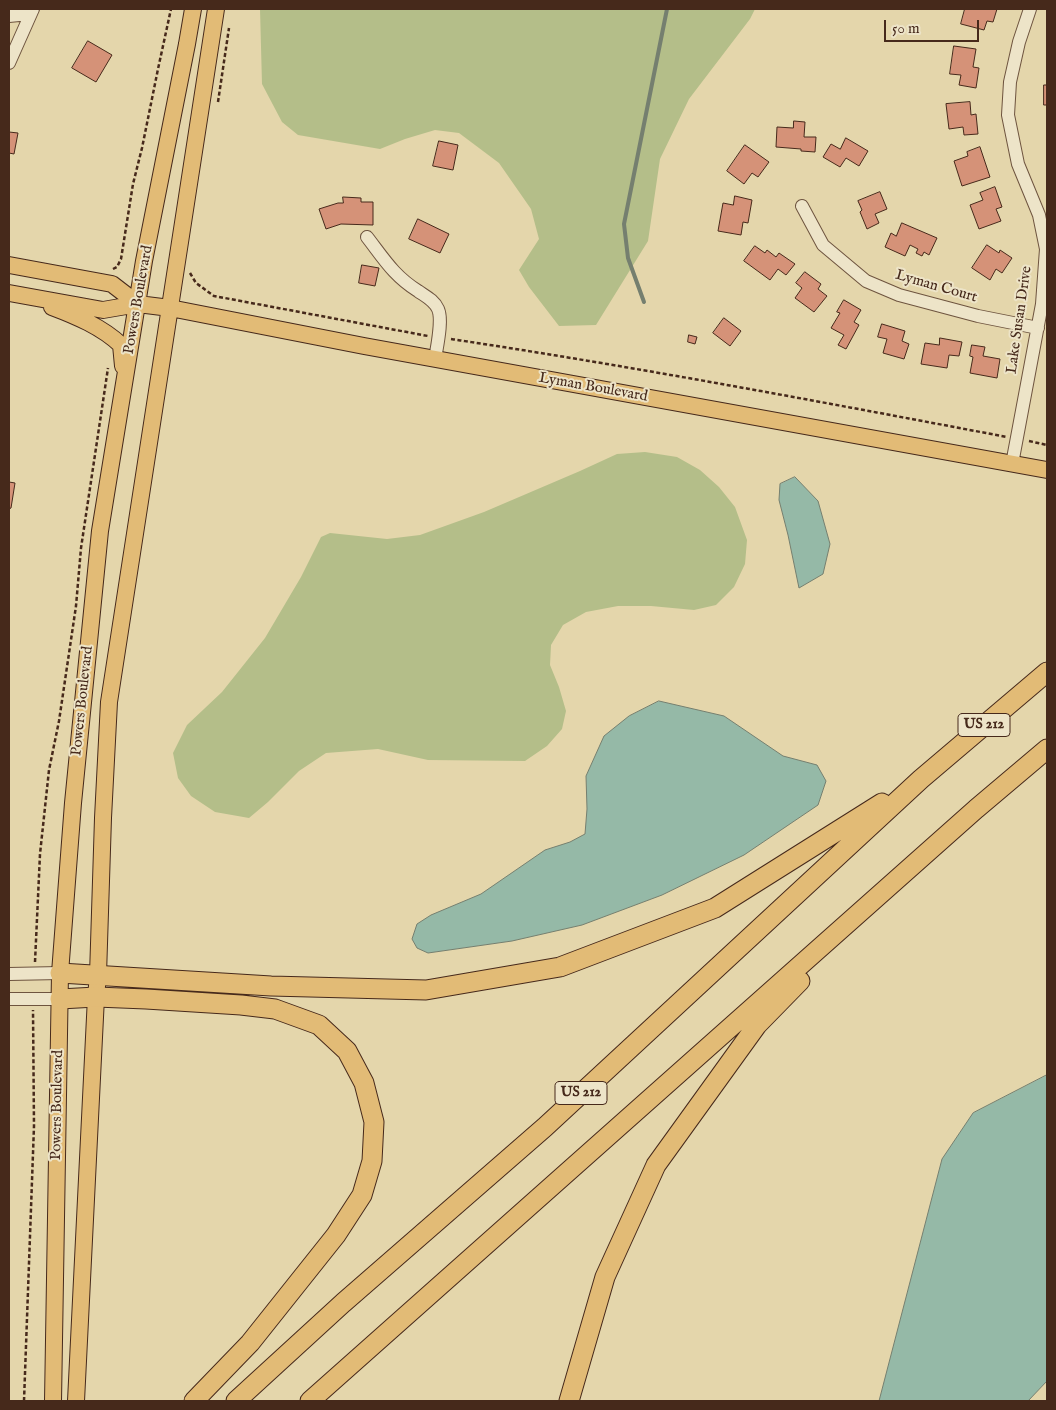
<!DOCTYPE html>
<html>
<head>
<meta charset="utf-8">
<style>
	body { margin:0 }
	#map { position:relative; width:1056px; height:1410px; overflow:hidden; background:#e4d6ab; font-family:"IM FELL English",serif }
	canvas { display:block }
	.frame { position:absolute; inset:0; border:10px solid #46291b; pointer-events:none }
	.scale { position:absolute; left:884px; top:20px; width:95px; height:22px; box-sizing:border-box; border:2px solid #46291b; border-top:0; padding-left:6px; font-size:15px; line-height:18px; white-space:nowrap; color:#46291b; -webkit-text-stroke:4px #ede4c8; paint-order:stroke }
</style>
</head>
<body>
<div id="map">
<canvas width="1056" height="1410"></canvas>
<div class="frame"></div>
<div class="scale">50 m</div>
</div>
<script>
const g = document.querySelector('canvas').getContext('2d');
g.lineJoin = 'round';
function fillPath(path, color) { g.fillStyle = color; g.fill(path, 'evenodd'); }
function trace(path, color, width, dash) { g.strokeStyle = color; g.lineWidth = width; g.lineCap = dash ? 'butt' : 'round'; g.setLineDash(dash || []); g.stroke(path); }
function label(font, color, halo, rows, align = 'center') {
  g.font = font + ' "IM FELL English",serif'; g.lineWidth = 4; g.setLineDash([]); g.textBaseline = 'middle'; g.strokeStyle = halo; g.fillStyle = color; for (const [text, x, y, turn = 0] of rows) {
    g.save(); g.translate(x, y); g.rotate((+turn || 0) * Math.PI / 180); g.textAlign = isNaN(turn) ? turn : align; if (halo) g.strokeText(text, 0, 0); g.fillText(text, 0, 0); g.restore();
  }
}
const green = new Path2D(`
	M260,9H755L750,19L689,99L660,159L648,241L596,325L559,326L529,287L519,270L539,239L531,209L499,163L459,133L435,130L405,139L380,149L298,135L282,122L262,84Z
	M645,452L677,457L700,470L719,487L735,507L747,540L745,564L734,587L716,605L694,610L651,606H618L586,612L563,625L551,645L550,665L559,687L566,711L562,729L547,746L525,761L428,760L378,749L326,753L299,771L268,802L249,818L215,812L191,796L178,778L173,753L187,725L222,692L265,638L301,577L321,537L330,533L387,539L420,535L484,512L580,471L617,454Z`);
const water = new Path2D(`
	M795,477L818,501L830,544L823,574L799,588L788,535L779,500L780,484Z
	M659,701L724,716L783,756L817,765L826,781L818,805L744,855L662,895L582,925L512,941L428,953L417,948L412,939L417,924L431,915L481,894L545,850L570,842L585,834L587,809L586,776L604,736L629,716Z
	M1047,1075V1381L1028,1401H879L942,1159L973,1113Z`);
const stream = new Path2D(`
	M644,302L628,258L624,224L667,9`);
const building = new Path2D(`
	M965,9H997L993,22L987,21L984,30L961,24Z
	M88,41L112,55L96,82L72,68Z
	M954,46L976,49L973,67L979,68L976,88L959,85L961,75L950,74Z
	M1044,85H1047V105H1044Z
	M970,102L971,115L976,114L978,134L964,135L963,127L949,129L946,104Z
	M794,121L805,122L804,137H816L815,152L801,151V149L776,147L777,127L793,128Z
	M9,132L18,133L14,154L9,153Z
	M846,138L868,151L859,166L846,158L840,167L823,157L831,144L840,149Z
	M439,141L458,145L453,170L433,166Z
	M745,145L769,162L758,177L752,173L744,184L727,171Z
	M980,147L990,177L962,186L954,161L968,156L967,152Z
	M995,187L1002,207L996,209L1001,221L979,229L970,205L983,200L980,193Z
	M880,192L887,209L875,214L879,223L867,229L860,212L862,210L858,201Z
	M735,196L752,200L748,223L743,222L741,235L718,231L723,203L733,205Z
	M343,197L361,198V202H373V225L341,224L326,229L319,209L338,203H343Z
	M418,219L449,234L440,253L409,239Z
	M902,223L937,238L929,255L924,252L922,256L916,253L918,249L910,245L905,256L885,247L891,233L896,236Z
	M987,245L999,253L1000,250L1012,258L1002,273L996,269L990,280L972,268Z
	M755,246L765,253L767,250L776,257L779,253L795,264L786,275L778,269L770,280L744,261Z
	M362,265L379,268L375,286L359,283Z
	M805,272L821,284L818,289L827,296L814,312L795,298L802,288L796,283Z
	M844,300L861,310L854,322L859,325L846,349L838,345L844,335L831,328L840,313L837,312Z
	M724,318L741,331L730,346L713,333Z
	M882,324L905,331L902,341L909,344L904,359L883,353L887,339L878,337Z
	M689,335L697,337L695,344L688,342Z
	M940,338L962,342L959,356L949,355L947,368L921,364L925,343L939,345Z
	M972,345L985,347L983,356L1000,359L997,378L970,373L973,357L970,356Z
	M9,482L15,483L11,508L9,509Z`);
const path = new Path2D(`
	M218,102L229,28
	M113,269L117,267L121,259L133,184L142,148L158,69L171,9
	M190,273L196,283L214,296L428,336
	M451,339C637,367 822,402 1007,437
	M1029,441L1047,445
	M35,962L40,854L49,770L59,721L76,606L81,548L108,368
	M24,1401L34,1126L33,1010`);
const minor = new Path2D(`
	M9,16L29,14
	M9,63L33,9
	M802,206L823,245L866,281L899,295L978,316L1038,328
	M367,237C384,259 394,276 418,291C425,296 434,300 438,309C443,320 437,346 435,359
	M1012,464L1042,304L1046,249L1039,215L1018,164L1008,115L1010,82L1019,42L1030,9
	M9,974L60,973
	M9,999H60`);
const major = new Path2D(`
	M9,265L112,284L138,304
	M9,293L103,310L138,304L170,308L364,346L1047,470
	M52,307C76,316 102,327 121,345L123,366
	M53,1401L60,973L73,803L100,531L144,261L187,44L193,9
	M76,1401L96,997L98,975L103,818L109,702L216,9`);
const highway = new Path2D(`
	M60,973L271,986L426,990L560,967L715,908L882,803
	M60,999L96,997L146,999L241,1005L275,1009L319,1025L347,1051L364,1083L374,1122L372,1161L362,1195L336,1235L250,1343L194,1401
	M236,1401L343,1303L545,1127L921,779L1047,672
	M310,1401L976,809L1047,749
	M569,1401L605,1277L656,1165L757,1025L800,981`);
const shields = [
	[984,725,52],
	[581,1093,52]
];
const shieldNames = [
	["US 212",984,725],
	["US 212",581,1093]
];
const streetNames = [
	["Lyman Court",936,287,16],
	["Powers Boulevard",139,300,-80],
	["Lake Susan Drive",1020,320,-82],
	["Lyman Boulevard",593,388,10],
	["Powers Boulevard",83,701,-84],
	["Powers Boulevard",58,1105,-89]
];
fillPath(green, '#b4be89');
fillPath(water, '#95b9a7');
trace(water, '#757f6f', 1);
trace(stream, '#757f6f', 4);
fillPath(building, '#d59278');
trace(building, '#46291b', 1);
trace(minor, '#6e543f', 14);
trace(major, '#46291b', 18);
trace(highway, '#46291b', 21);
trace(path, '#46291b', 2.5, [4, 2.5]);
trace(minor, '#ede4c8', 12);
trace(major, '#e2bb76', 16);
trace(highway, '#e2bb76', 19);
for (const [x, y, w] of shields) { const box = new Path2D(); box.roundRect(x - w / 2, y - 11.5, w, 23, 4); g.fillStyle = '#ede4c8'; g.fill(box); trace(box, '#46291b', 1); }
label('bold 14px', '#46291b', null, shieldNames);
label('15px', '#46291b', '#ede4c8', streetNames);
</script>
</body>
</html>
